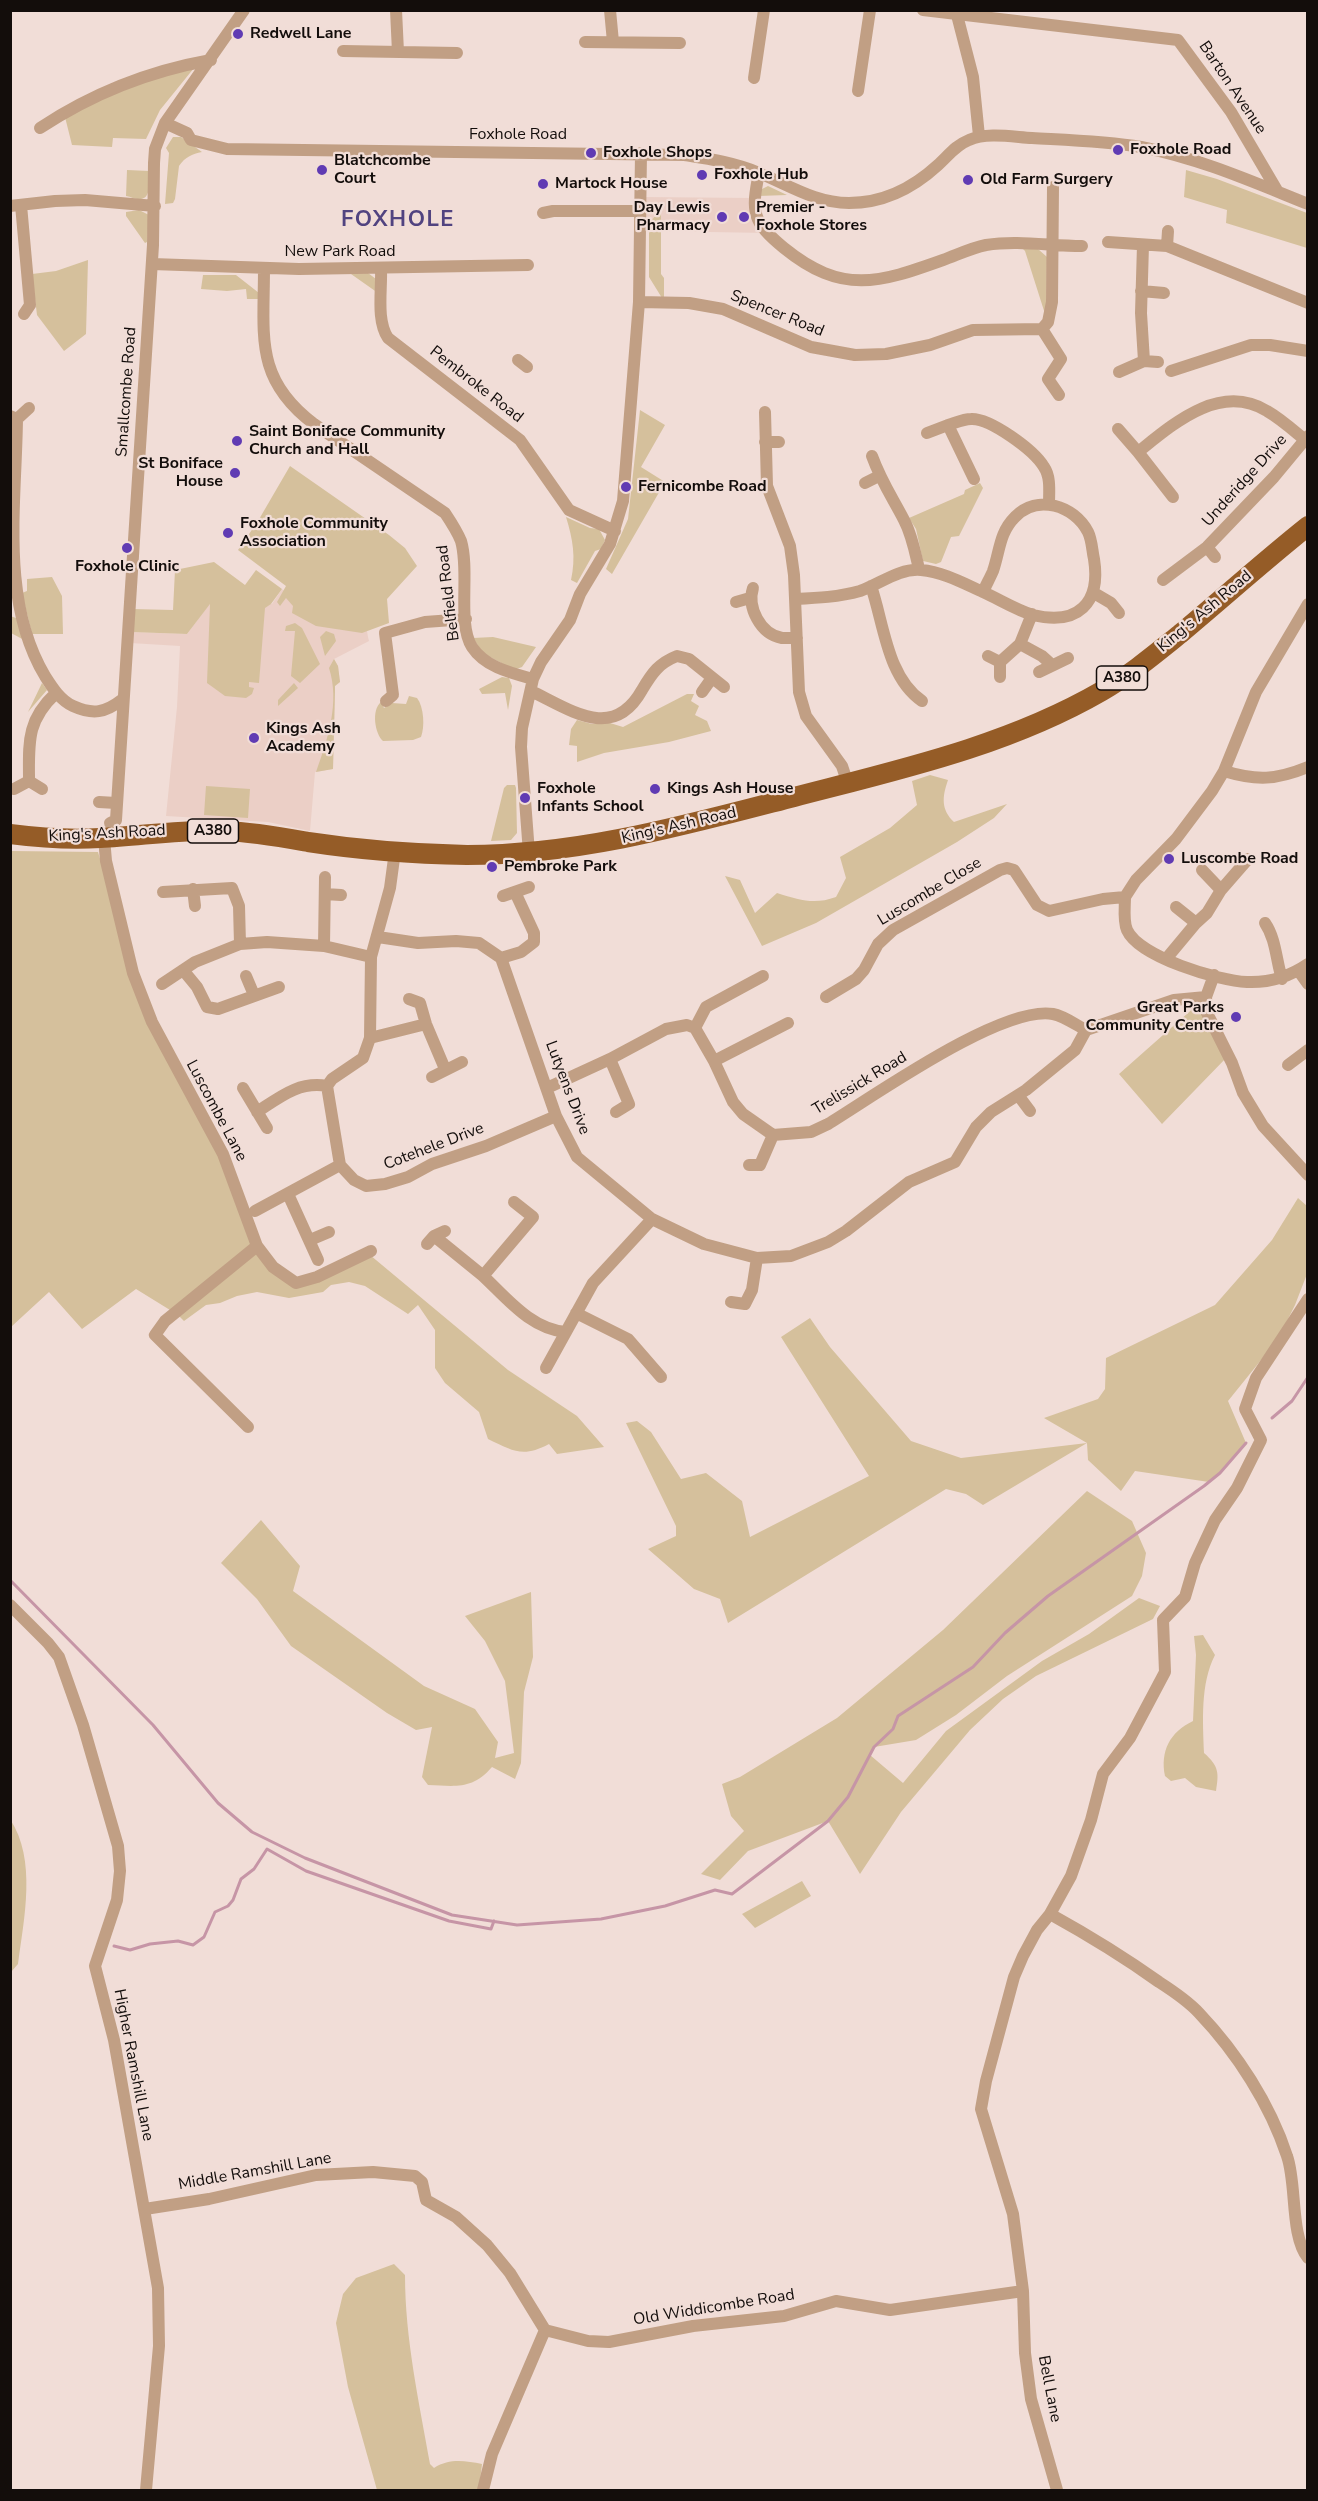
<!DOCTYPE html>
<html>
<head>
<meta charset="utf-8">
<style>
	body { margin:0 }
	#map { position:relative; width:1318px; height:2501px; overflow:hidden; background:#f1ddd7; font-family:"Nunito Sans",sans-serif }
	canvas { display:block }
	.frame { position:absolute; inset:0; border:12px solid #130d0b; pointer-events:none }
</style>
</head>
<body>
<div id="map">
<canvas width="1318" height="2501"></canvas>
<div class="frame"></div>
</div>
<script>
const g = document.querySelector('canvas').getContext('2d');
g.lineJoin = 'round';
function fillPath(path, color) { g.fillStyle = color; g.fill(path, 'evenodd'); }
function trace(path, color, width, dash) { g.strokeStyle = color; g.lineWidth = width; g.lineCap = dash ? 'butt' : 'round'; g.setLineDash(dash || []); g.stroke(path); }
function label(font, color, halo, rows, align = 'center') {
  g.font = font + ' "Nunito Sans",sans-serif'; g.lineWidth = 4.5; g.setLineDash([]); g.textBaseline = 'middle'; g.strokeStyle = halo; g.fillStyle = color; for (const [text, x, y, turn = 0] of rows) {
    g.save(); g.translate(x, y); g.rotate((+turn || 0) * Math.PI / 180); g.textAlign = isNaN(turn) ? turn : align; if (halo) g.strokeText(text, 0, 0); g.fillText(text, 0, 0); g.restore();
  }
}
const built = new Path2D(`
	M642,197L753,198L767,233L651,231L642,228Z
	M282,589L295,601L367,631L368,637L369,641L334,659L338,666L340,682L335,686V691L333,769L315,772L310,831L268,822L166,816L177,707L180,646L130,643L131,632L187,634L210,603L272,604Z`);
const green = new Path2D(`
	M194,68L160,110L146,139L113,138L112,147L72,145L65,117L119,89Z
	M173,137H181L202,152C192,154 185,157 179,166L175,199L173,203L165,204L169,153L166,148Z
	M127,170L149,171C149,178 152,198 141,199C137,200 131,197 126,196Z
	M1186,170L1217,179L1307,213V248L1226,223L1227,210L1184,197Z
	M768,186L787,195L758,196L762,189Z
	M661,208V274L664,278V298H662L649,277V224Z
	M139,210L149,215L147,242L145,243L126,216V212Z
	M1021,247L1038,249L1047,257L1046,317L1025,251Z
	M88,260L86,334L64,351L37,315L32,274L56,271Z
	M368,273L376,279L378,293L351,274Z
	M203,275H236L259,293V299H247L246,289L227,291L201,289Z
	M640,410L665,425L641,467L665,482L612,574L606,569L628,519Z
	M290,466L389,535L405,548L417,566L387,599L389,623L362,633L316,626L292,613L293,606L286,598L280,606L277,602L286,586L238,550L258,521Z
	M980,483L983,488L959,536L951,537L941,562L936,564L923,561L916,529L909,518L964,494L965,490Z
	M566,517L590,528L599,529L605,540L601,549L595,551L577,583L571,580C576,557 573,540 566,517Z
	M214,562L245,585L256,570L282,589L271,604L265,608L259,683L249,682V687L254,688L252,694L246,698L225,696L207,683L210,604L187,634L131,632L132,609L173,610L175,570Z
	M52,577L62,596L63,634H32L22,593L27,591V579Z
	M10,616L16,618L26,641L11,633Z
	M295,623L302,628L320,664L300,683L291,676L295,631H285L286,626Z
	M326,631L334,634L336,641L325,656L320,637Z
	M493,637L536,647L522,667L514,670L483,653L473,638Z
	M334,659L338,666L340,682L335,686V691L333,769L316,772C328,739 340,702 329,668Z
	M502,677L509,678L512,686L508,710L505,693L482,694L479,689Z
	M42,683L47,690L28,712Z
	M294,683L298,688L278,706V700Z
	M687,694H694L691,701L699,706L695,715L707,721L711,731L669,742L604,753L577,762V746L569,745L571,729L577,720L592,724L610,723L623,727Z
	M409,696L417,698C424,707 425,727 421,737L413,740L383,741C375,734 371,710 381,702L384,708L392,703L406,704Z
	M930,775L948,780C942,797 941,810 954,822L1007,804L994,818L957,842L816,923L762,946L725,876L740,880L755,913L777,893C800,900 814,905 836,897L846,878L840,857L890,828L917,805L912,781Z
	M507,785H515L516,788L517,833L511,840L491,841L504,788Z
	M206,786L250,789L248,818L204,815Z
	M11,851L98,852L148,1024L219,1157L251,1245L170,1310L136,1289L82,1329L49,1292L11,1327Z
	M1206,997L1228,1056L1162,1124L1119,1074Z
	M1298,1198L1307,1206V1274L1295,1305L1278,1339L1228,1401L1246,1443L1220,1473L1209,1482L1135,1471L1121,1491L1088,1460L1087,1443L983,1505L966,1494L946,1489L728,1623L720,1599L694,1589L648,1549L676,1536V1526L626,1423L637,1421L651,1432L681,1479L706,1473L742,1501L750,1537L869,1476L781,1337L810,1318L830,1347L911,1441L961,1458L1087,1443L1044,1418L1098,1399L1105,1389L1106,1358L1215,1305L1272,1240Z
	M257,1250L294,1285L370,1255L508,1370L577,1416L604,1447L557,1454L549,1444C523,1458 513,1451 488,1439L479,1412L445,1383L435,1368V1330L418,1305L408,1314L365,1286L349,1282L331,1285L323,1292L289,1298L257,1292L237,1296L220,1303L206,1305L184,1321L177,1314Z
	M1087,1491L1132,1521L1146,1553L1142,1576L1132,1596L1007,1676L956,1715L916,1740L874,1747L870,1755L903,1783L946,1731L1042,1661L1089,1634L1139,1598L1160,1606L1153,1619L1036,1676L1003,1699L970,1730L901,1812L860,1874L828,1821L748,1851L720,1880L701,1874L744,1831L731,1816L722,1784L740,1777L837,1718L943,1630Z
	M261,1520L300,1566L293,1591L424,1686L475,1709L498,1742L495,1758L514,1753L505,1681L485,1641L465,1616L531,1592L533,1657L524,1692L521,1763L515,1779L492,1767C472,1790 456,1786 428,1785L422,1777L432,1727L416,1730L387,1713L291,1646L257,1599L221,1563Z
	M1203,1635L1215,1655C1200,1684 1203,1722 1204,1753C1219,1766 1219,1773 1216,1791L1196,1787L1185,1778L1171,1781L1165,1776C1160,1751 1170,1732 1193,1721L1196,1655L1194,1636Z
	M10,1819C37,1860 24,1918 18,1964L11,1972Z
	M802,1881L811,1896L755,1928L742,1914Z
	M394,2264L405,2275C405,2339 419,2401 430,2464L434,2468C450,2458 465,2461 482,2464L479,2490H377L348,2387L336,2323L343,2294L356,2278Z`);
const stream = new Path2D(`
	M1272,1418L1292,1401L1308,1377
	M10,1580L153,1725L218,1803L252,1832L305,1858L452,1915L517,1925L601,1919L665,1906L715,1890L732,1894L828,1821L848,1797L874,1747L893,1729L898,1716L973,1667L1005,1633L1048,1596L1204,1486L1220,1473L1246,1443
	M114,1946L130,1950L150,1944L178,1941L193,1945L204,1937L215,1912L228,1906L233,1900L241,1879L254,1869L267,1849L306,1871L449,1921L491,1929L494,1921`);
const minor = new Path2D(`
	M396,10L398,52
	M610,10L613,42
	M923,10L1178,40L1231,112L1278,192
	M957,15L973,77L979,136
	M585,42L680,43
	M343,51L457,53
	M754,78L764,10
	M858,91L870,10
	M165,123L187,133L191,140L227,149L685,155C710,159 736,163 759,173C789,185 815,203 849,203C883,203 913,188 938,165C948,156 956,145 969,140C987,132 1013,137 1032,138C1068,140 1105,141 1141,147C1199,158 1253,182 1308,204
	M40,128C93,93 149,71 211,60
	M759,173C751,212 752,222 784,248C842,295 879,283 943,260C957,255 971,248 986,245C1018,240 1050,246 1082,246
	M21,205L30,305L24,314
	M10,206L55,201L85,200L155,206
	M543,213L553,211H641
	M1108,242L1167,246L1308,303
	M1143,245L1141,313L1144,361L1158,362
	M1167,246L1168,231
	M152,264L299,269L528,265
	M264,268C264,336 254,379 314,424L445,513C451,522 457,531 461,541C470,571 457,624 472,647C485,667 511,673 533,679
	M381,268C382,290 376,320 388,338L520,440L569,510L615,531
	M1141,291L1164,293
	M639,302L689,303L723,309L811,347L855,355L886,354L930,345L973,330L1042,329L1061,359L1048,379L1059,395
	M1042,329L1048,322L1052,302L1053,187
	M518,360L527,367
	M1171,371L1251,345H1270L1308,351
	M1119,372L1144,361
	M765,412L767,486L790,546L794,575L799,692L806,716L842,766L848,784
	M10,416L17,419C16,504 0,601 45,676C52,687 60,700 73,706C93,715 105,713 123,699
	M17,419L29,408
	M1118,429L1138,452
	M927,433L948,425
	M765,442H779
	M872,456C881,481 892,497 904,520C912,535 915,552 919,569
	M974,479L948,425C955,423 963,419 971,419C990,418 1034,450 1044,467C1051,477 1049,492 1049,504
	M865,483L879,476
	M1173,497L1138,452C1173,424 1220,382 1267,411C1281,419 1293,430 1305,440
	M1207,547L1215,557
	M1163,580L1207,547L1274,477L1308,436
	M871,586C884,624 887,677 922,701
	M753,588C747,607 760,634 782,638C787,638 792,638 797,638
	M1094,593L1111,603L1119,613
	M795,599C817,598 839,597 860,591C880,584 899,568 921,570C943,572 963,583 983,592C986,585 990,578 993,571C1000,551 999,533 1015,517C1037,494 1074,505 1088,532C1092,540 1092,550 1094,559C1101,603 1078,626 1033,615C1016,610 999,599 983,592
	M736,602L750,598
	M1032,614L1020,644L1042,656L1052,665
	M988,656L1000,662
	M1039,672L1068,658
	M1000,677V662L1020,644
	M531,691C571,710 613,742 642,690C652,673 659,663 677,656L689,659L724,687
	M702,692L712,678
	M386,701L393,695L385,633L425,622L466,619
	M1224,771C1257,781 1276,780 1308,767
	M14,789L29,781
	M42,789L29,781C29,743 26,721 56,693
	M99,802L116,803
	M110,823L116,820L153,245L154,163L155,149L165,123L244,10
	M104,838L106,861L133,973L152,1022L223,1154L257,1246L273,1267L296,1283L317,1277L371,1251
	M395,851L390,888L371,957L370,1038L363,1058L332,1079L327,1086L340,1165L354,1180L366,1186L385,1184L408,1177L432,1164L486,1146L556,1116
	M529,853L521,747L522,728L533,679L541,662L570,620L580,594L610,544L623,501L639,302L641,153
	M1202,870L1221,890
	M193,889L195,906
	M163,892L232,888L239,906L240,944
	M325,894L341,895
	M503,896L529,887
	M1125,897L1136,880L1176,839L1212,791L1224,771L1256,692L1308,604
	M1125,897C1125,907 1123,921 1127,930C1139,957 1219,981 1247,982C1269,983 1289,977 1308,964
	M1176,907L1196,923
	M1265,923C1276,939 1276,960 1282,979
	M378,937L418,943L456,941L479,943L501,958L556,1116L577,1157L652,1219L704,1244L757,1258L791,1256L828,1242L846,1231L909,1182L955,1162L976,1127L991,1112L1026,1090L1075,1050L1086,1030L1174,1000L1206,997
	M324,946L325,877
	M501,958L521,952L534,942V933L515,892
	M1166,959L1196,923L1207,913L1221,890L1248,859
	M183,970L197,987L207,1007L218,1009L279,987
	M1298,970L1308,984
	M1214,975L1206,997L1207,1013L1232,1063L1243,1093L1263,1126L1308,1175
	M246,976L254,995
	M162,984L195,962L240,944L267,942L324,946L371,957
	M826,997L856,979L864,970L878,944L893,930L1000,870L1007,868L1014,870L1037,905L1049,911L1103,899L1125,897
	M409,999L420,1003L426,1024L445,1069
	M695,1028L706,1007L763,976
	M370,1038L426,1024
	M610,1059L629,1104L616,1112
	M714,1061L788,1023
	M1288,1065L1308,1050
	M432,1077L462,1062
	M243,1088L267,1128
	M547,1088L610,1059L666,1029L687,1025L695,1028L714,1061L733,1102L743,1114L773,1135L811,1132L828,1124C874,1096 1002,1005 1053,1014C1064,1016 1076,1025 1086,1030
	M1018,1095L1030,1111
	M257,1112C280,1097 299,1081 327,1086
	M749,1165H760L773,1135
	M288,1194L318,1260
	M255,1211L340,1165
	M434,1236C450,1249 466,1262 482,1275C506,1297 530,1329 566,1332
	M310,1240L329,1232
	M427,1244L434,1236L445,1231
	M483,1276L533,1217L514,1202
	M731,1302L745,1304L752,1290L757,1258
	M576,1313L628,1339L661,1377
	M546,1368L593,1283L652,1219
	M248,1427L155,1335L165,1321L257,1246
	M10,1605L48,1643L59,1657L83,1725L118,1846L120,1871L117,1900L95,1966L114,2040L158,2288L159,2346L146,2490
	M1050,1914C1088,1935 1124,1957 1159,1982C1173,1991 1188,2001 1199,2013C1237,2053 1270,2104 1287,2156C1297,2184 1290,2236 1308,2258
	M145,2209L209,2199L316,2175L373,2172L415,2176L422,2182L426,2200L456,2217L487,2245L510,2273L545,2330
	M1023,2291L1025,2353L1031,2399L1057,2490
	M483,2490L492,2454L545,2330L588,2341L609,2342L693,2326L784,2316L836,2301L890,2310L1023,2291L1013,2214L981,2109L986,2081L1014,1977L1023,1956L1037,1930L1050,1914L1071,1876L1091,1820L1103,1774L1130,1738L1165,1672L1163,1620L1185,1597L1195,1563L1215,1520L1237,1488L1261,1440L1245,1409L1256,1378L1308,1299`);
const trunk = new Path2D(`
	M10,834C41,838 70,840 100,838C142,836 183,829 225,831C253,832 280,837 308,842C360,850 414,854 467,855C579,855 686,825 794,797C898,770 1007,746 1102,691C1130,675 1155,654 1180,634C1223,598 1264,561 1308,526`);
const markers = [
	[238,34,6,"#603bb3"],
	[1118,150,6,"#603bb3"],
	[591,153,6,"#603bb3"],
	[322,170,6,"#603bb3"],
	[702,175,6,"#603bb3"],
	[968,180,6,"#603bb3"],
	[543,184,6,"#603bb3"],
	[722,217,6,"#603bb3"],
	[744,217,6,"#603bb3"],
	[237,441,6,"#603bb3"],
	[235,473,6,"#603bb3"],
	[626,487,6,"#603bb3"],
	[228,533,6,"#603bb3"],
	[127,548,6,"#603bb3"],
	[254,738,6,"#603bb3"],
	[655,789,6,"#603bb3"],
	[525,798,6,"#603bb3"],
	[1169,859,6,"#603bb3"],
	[492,867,6,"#603bb3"],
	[1236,1017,6,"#603bb3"]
];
const shields = [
	[1122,678,51],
	[213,831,51]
];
const shieldNames = [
	["A380",1122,678],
	["A380",213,831]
];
const poiNames = [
	["Redwell Lane",250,34],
	["Foxhole Road",1130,150],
	["Foxhole Shops",603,153],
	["Blatchcombe",334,161],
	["Court",334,179],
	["Foxhole Hub",714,175],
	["Old Farm Surgery",980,180],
	["Martock House",555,184],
	["Day Lewis",710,208,"right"],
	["Pharmacy",710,226,"right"],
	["Premier -",756,208],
	["Foxhole Stores",756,226],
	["Saint Boniface Community",249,432],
	["Church and Hall",249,450],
	["St Boniface",223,464,"right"],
	["House",223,482,"right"],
	["Fernicombe Road",638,487],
	["Foxhole Community",240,524],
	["Association",240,542],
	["Foxhole Clinic",127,567,"center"],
	["Kings Ash",266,729],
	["Academy",266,747],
	["Foxhole",537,789],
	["Infants School",537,807],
	["Kings Ash House",667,789],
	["Luscombe Road",1181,859],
	["Pembroke Park",504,867],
	["Great Parks",1224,1008,"right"],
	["Community Centre",1224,1026,"right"]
];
const streetNames = [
	["Barton Avenue",1232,88,56],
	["Foxhole Road",518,135],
	["New Park Road",340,252],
	["Spencer Road",777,314,22],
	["Pembroke Road",476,385,38],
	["Smallcombe Road",127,392,-86],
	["Underidge Drive",1245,481,-48],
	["Belfield Road",449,593,-97],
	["King's Ash Road",1205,612,-40],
	["King's Ash Road",679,826,-13],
	["King's Ash Road",107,834,-3],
	["Luscombe Close",930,892,-31],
	["Trelissick Road",860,1084,-31],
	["Lutyens Drive",567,1088,69],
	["Luscombe Lane",216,1111,62],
	["Cotehele Drive",434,1147,-21],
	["Higher Ramshill Lane",133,2065,79],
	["Middle Ramshill Lane",255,2172,-10],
	["Old Widdicombe Road",714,2308,-9],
	["Bell Lane",1049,2389,79]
];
const districtNames = [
	["FOXHOLE",398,221]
];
fillPath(built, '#ebcfc6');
fillPath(green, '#d5c09c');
trace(stream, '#c695a6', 3);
trace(minor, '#c19f84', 12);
trace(trunk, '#955c27', 20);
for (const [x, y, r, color] of markers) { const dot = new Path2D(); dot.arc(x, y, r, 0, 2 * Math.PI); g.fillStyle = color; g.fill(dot); trace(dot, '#f1ddd7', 2); }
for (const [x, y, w] of shields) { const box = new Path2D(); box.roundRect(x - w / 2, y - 12, w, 24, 4.5); g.fillStyle = '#f1ddd7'; g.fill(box); trace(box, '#130d0b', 1.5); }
label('bold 15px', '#130d0b', null, shieldNames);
label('bold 16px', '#130d0b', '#f1ddd7', poiNames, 'left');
label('16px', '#130d0b', '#f1ddd7', streetNames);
g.letterSpacing = '1.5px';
label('bold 22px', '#514380', '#f1ddd7', districtNames);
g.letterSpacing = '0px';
</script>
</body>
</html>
